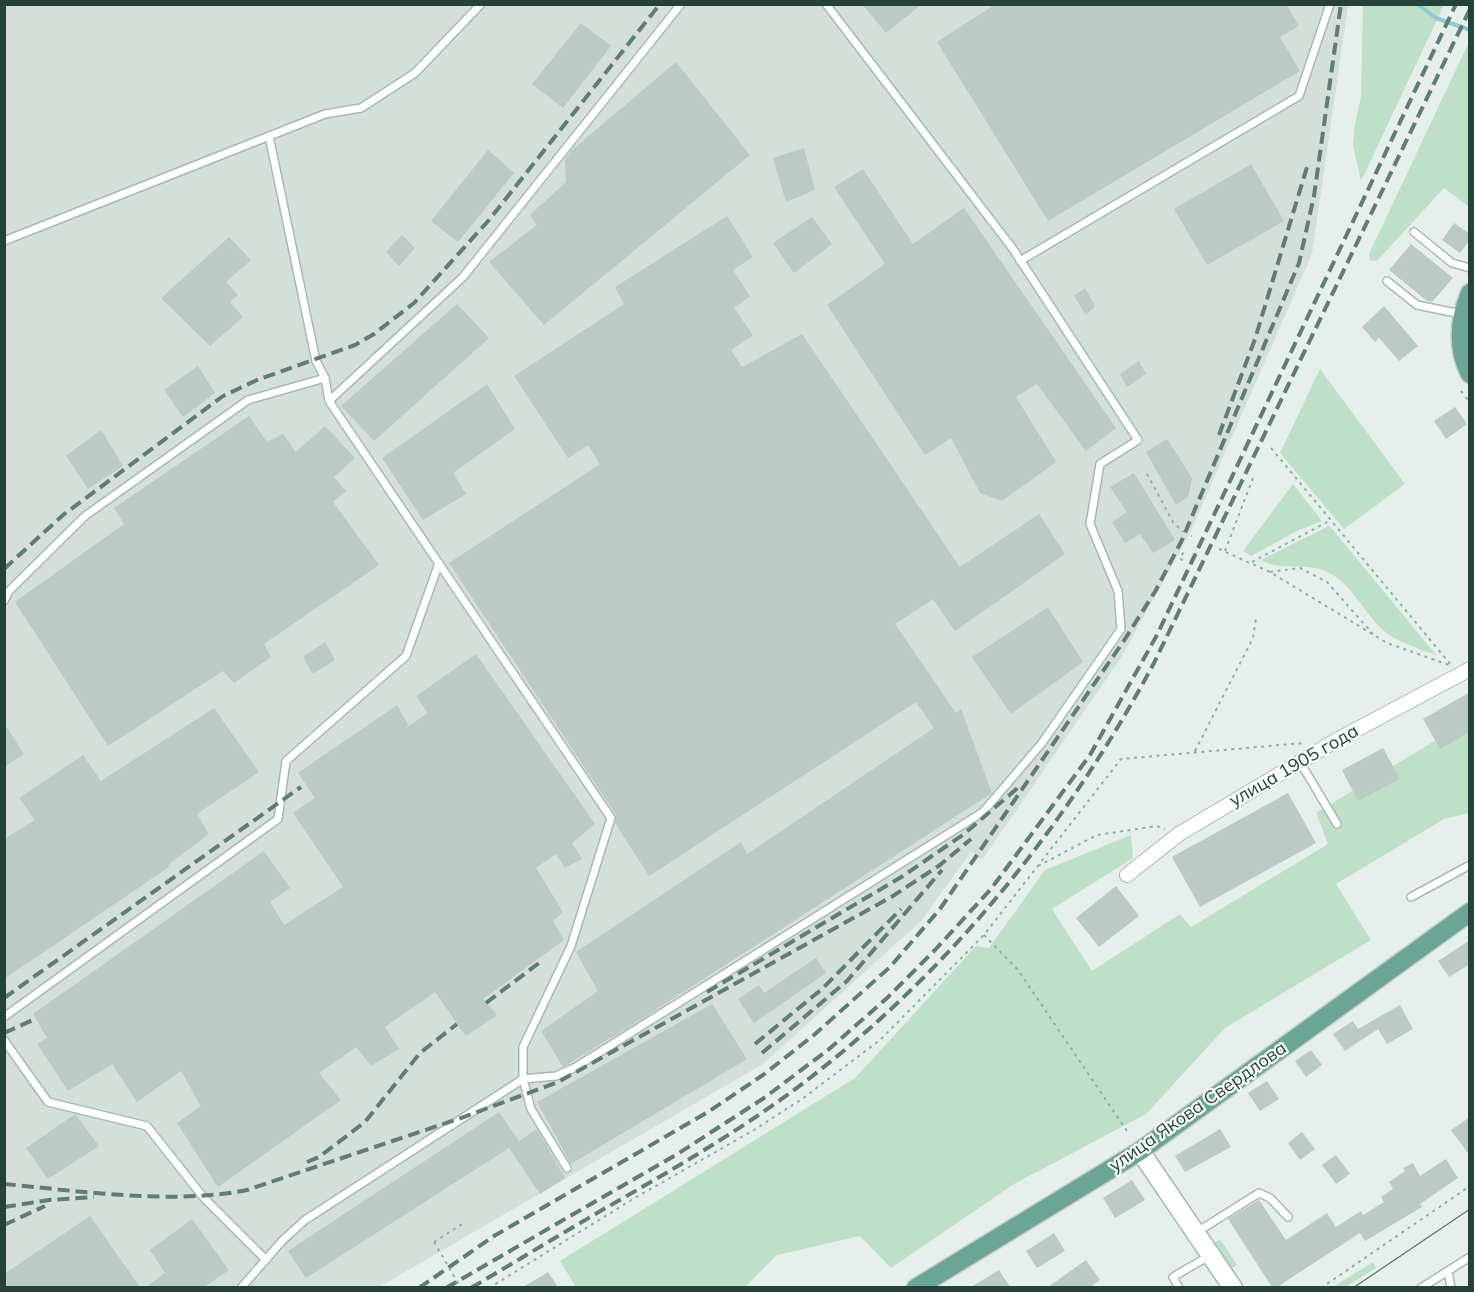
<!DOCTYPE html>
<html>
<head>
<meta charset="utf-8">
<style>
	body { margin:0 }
	#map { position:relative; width:1474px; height:1292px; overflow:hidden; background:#e6efeb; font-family:Mulish,sans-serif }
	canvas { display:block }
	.frame { position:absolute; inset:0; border:6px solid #24423a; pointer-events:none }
</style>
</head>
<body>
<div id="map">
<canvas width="1474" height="1292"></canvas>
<div class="frame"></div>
</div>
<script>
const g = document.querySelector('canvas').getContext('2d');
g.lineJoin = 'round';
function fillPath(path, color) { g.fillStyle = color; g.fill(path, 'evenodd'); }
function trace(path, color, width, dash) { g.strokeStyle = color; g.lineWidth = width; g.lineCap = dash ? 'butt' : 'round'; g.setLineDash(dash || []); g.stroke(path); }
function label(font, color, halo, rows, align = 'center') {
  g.font = font + ' Mulish,sans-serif'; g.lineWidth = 4.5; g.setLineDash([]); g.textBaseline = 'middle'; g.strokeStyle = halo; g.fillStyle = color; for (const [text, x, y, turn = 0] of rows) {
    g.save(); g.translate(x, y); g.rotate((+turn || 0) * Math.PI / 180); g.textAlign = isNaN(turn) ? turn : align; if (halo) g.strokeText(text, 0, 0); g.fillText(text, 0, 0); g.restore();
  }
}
const built = new Path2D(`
	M1340,4L1348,6L1312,254L1189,535L1120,659L982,860L971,852L921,921L763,1064L379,1287L5,1288V5Z`);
const green = new Path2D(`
	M1363,5H1444L1361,181L1353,145L1355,123L1361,97Z
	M1469,42V207L1444,188L1377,261L1370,260L1369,254Z
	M1320,369L1405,484L1344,529L1280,453Z
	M1293,484L1322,521L1297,531L1251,556L1243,551Z
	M1329,526L1333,530L1437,656C1421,649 1395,642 1382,629C1366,614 1354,590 1336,577C1310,558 1285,574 1261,560Z
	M1469,720V813L1444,819L1336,884L1371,940L1225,1028L1146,1114L1014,1184L891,1268L860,1236L777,1255L745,1287H576L560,1261L855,1078L976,946L989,948L1045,870L1131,835L1133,858L1052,909L1092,971L1180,914L1191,927L1328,844L1316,813Z
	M1220,1239L1237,1265L1229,1270L1213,1244Z
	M1373,1262L1376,1268L1345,1287H1333Z`);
const stream = new Path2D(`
	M1417,4L1436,18L1470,30`);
const building = new Path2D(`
	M862,4H922L886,33Z
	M996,4H1286L1299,26L1280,37L1300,71L1048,221L937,42Z
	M581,23L611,46L563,108L532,84Z
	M676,62L750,155L544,325L489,262L537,225L530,215L566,182L565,159L571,151Z
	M804,148L815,190L786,202L773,158Z
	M488,150L514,173L458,242L431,221Z
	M1251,164L1284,221L1207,265L1174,209Z
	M863,169L913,244L964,208L1116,428L1086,451L1037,384L1016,397L1056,462L1002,501L980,493L951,438L925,455L827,305L885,264L834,187Z
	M727,216L753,257L733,270L750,296L734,308L753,335L731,350L742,367L802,334L960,567L1039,514L1065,554L955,631L933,599L895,624L956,713L961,709L992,793L634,1024L563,1067L541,1031L598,991L576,952L741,842L747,854L934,728L916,702L649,876L615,823L616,815L449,563L600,464L588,445L568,458L514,376L624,304L615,287Z
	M812,217L832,244L794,273L773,243Z
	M1454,223L1470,234V240L1460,253L1442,240Z
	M402,235L415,248L399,266L386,252Z
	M229,237L251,260L226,282L238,295L230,302L243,317L210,346L161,298Z
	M1411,244L1453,278L1432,302L1427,301L1389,270Z
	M1085,288L1095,306L1086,315L1074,296Z
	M457,304L489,338L374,441L341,406Z
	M1384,306L1418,346L1399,361L1379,338L1375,342L1362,327Z
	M1139,361L1146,374L1127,387L1120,374Z
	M198,366L215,393L183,417L164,390Z
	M487,384L515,429L453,473L466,494L423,520L382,458Z
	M1455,407L1467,424L1446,439L1434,421Z
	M249,416L267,442L283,434L296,452L325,426L355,458L334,477L346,491L333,502L379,565L264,644L271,657L234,683L223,671L108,746L15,602L124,524L114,508Z
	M101,430L123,466L88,489L66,456Z
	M1167,439L1192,478L1188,497L1176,505L1146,452Z
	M1134,473L1175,540L1153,553L1140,534L1125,543L1112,522L1127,512L1110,487Z
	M1048,607L1083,662L1011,714L972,657Z
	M325,642L335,660L313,674L303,657Z
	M476,654L595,824L572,843L582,859L565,868L556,854L536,868L563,912L553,921L564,940L483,999L497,1015L466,1036L435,992L385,1027L399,1049L371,1066L356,1047L319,1073L341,1100L218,1187L177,1123L201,1106L181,1071L137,1102L112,1064L68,1091L37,1044L47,1038L33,1014L264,851L290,888L270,902L284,925L343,887L293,813L315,798L298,773L397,705L409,726L428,713L416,696Z
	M1470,692V732L1440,749L1423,719Z
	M214,708L259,772L197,814L209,834L168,865L169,867L4,979V839L35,820L19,798L83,755L101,781Z
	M4,723L24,754L4,767Z
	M1383,748L1400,779L1358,801L1342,770Z
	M1288,793L1316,843L1200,907L1172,857Z
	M1116,886L1139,916L1099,947L1076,918Z
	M1470,940V964L1449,977L1438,961Z
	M816,958L826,973L754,1023L738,999L759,985L764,993Z
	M712,1004L747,1059L571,1164L537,1102Z
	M1400,1005L1413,1029L1387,1044L1378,1029L1345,1051L1333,1034L1353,1021L1358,1029Z
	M1311,1050L1322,1065L1306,1077L1295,1061Z
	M1267,1081L1279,1099L1260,1111L1248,1093Z
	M499,1112L519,1141L537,1129L565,1178L540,1194L509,1148L306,1278L288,1251Z
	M75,1114L99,1146L48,1179L26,1148Z
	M1470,1117V1156L1451,1130Z
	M1220,1129L1231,1147L1185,1172L1175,1156Z
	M1302,1132L1315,1149L1300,1160L1288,1143Z
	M1336,1155L1350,1174L1336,1184L1322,1165Z
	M1446,1159L1458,1178L1420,1204L1422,1207L1365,1241L1360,1233L1277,1287H1272L1228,1219L1259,1200L1286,1240L1327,1213L1336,1227L1361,1211L1363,1215L1384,1202L1381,1197L1393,1189L1389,1182L1405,1171L1403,1168L1413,1163L1420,1176Z
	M1132,1180L1145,1200L1115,1218L1103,1198Z
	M90,1216L140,1287H4V1274Z
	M192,1219L229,1270L204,1287H146L165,1273L150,1250Z
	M1054,1233L1065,1251L1037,1268L1026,1251Z
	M1086,1260L1100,1280L1090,1287H1048Z
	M999,1270L1010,1287H971Z
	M548,1272L558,1287H523Z`);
const path = new Path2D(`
	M1461,391L1470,403
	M1271,448L1451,665
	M1147,474L1173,522L1183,532
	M1191,536H1192
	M1219,549L1270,572L1387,643L1449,665
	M1225,551L1253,478
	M1183,560L1180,559L1184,551
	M1252,562L1329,521
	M1270,572L1300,568L1327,582L1373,634
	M1195,751L1253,638L1256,618
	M1038,866L1097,835L1157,826L1165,829
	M984,935L1018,970L1127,1131
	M434,1242L464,1223
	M489,1288L633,1199L754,1130L802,1099L880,1040L984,935L1121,759L1303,743
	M1321,1288L1470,1186`);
const lane = new Path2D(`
	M269,136L316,361L325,378L329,401L611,818L571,946L523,1047V1079L531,1109L567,1168
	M1414,232L1452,263L1470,268
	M4,241L325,114L361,108L415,73L481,4
	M1020,261L1299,96L1330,4
	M1387,281L1417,305L1461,314
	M329,401L463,277L681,4
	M4,601L9,591L85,516L248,400L325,378
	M1300,762L1337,824
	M1411,897L1470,865
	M4,1017L278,819L286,761L406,656L439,563
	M4,1040L48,1102L147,1126L203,1197L266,1260
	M1197,1232L1259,1193L1270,1198L1288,1217
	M1448,1271L1451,1288
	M241,1288L282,1241L305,1220L523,1079L556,1076L576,1067L983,812L1042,743L1121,629L1118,591L1090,524L1100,464L1138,440L1013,249L826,4
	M1179,1288L1173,1277L1209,1256
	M1421,1288L1470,1257`);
const street = new Path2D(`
	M1127,875L1179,834L1335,741L1470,669`);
const secondary = new Path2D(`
	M1140,1151L1233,1288`);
const primary = new Path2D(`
	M1470,293C1459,320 1456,347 1470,374
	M916,1288L1140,1151L1470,912`);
const tram = new Path2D(`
	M1353,1288L1470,1209`);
const rail = new Path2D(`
	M1219,435L1255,339L1307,167
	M4,569L63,515L223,396L257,380L355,345L374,334L414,303L489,220L660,4
	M707,992L903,876L964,834L1020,786
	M4,998L301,787
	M486,1003L539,963
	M4,1033L35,1019
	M755,1044L822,989L901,909
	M762,1053L847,981L942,870
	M307,1162L319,1157L365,1122L420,1053L457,1024
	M4,1184C79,1191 174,1205 247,1190L461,1118L558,1082L893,896L940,865L971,839
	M4,1207L49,1200L94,1197
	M4,1225L45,1206
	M419,1288L494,1236L708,1112L763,1075L814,1035L890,967L940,909L1125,639L1156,590L1182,540L1299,263L1314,196L1341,4
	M446,1288L679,1153L764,1098L828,1050L887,998L935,950L991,889L1090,755L1157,635L1456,4
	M471,1288C520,1259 569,1229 618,1201C677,1167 735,1133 790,1093C943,980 1065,830 1154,663L1470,9`);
const pathBridge = new Path2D(`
	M434,1242L461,1288`);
const streetNames = [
	["улица 1905 года",1294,766,-30],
	["улица Якова Свердлова",1198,1107,-35]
];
fillPath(built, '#d4dfda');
fillPath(green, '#bfe0c8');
trace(stream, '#8ec9d4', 4);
fillPath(building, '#bbcac4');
trace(lane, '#a8b8b2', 10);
trace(street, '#a8b8b2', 16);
trace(secondary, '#a4bbb3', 21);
trace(primary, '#c2cac8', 21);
trace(path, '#86b3a5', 2, [3, 4.5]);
trace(lane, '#fff', 7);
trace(street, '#fff', 14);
trace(secondary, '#fff', 18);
trace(primary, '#6aa596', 18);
trace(tram, '#5f7d75', 1.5);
trace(rail, '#5f7d75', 4, [12, 6]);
trace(pathBridge, '#86b3a5', 2, [3, 4.5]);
label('18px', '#24423a', '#f7fbf9', streetNames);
</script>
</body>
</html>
